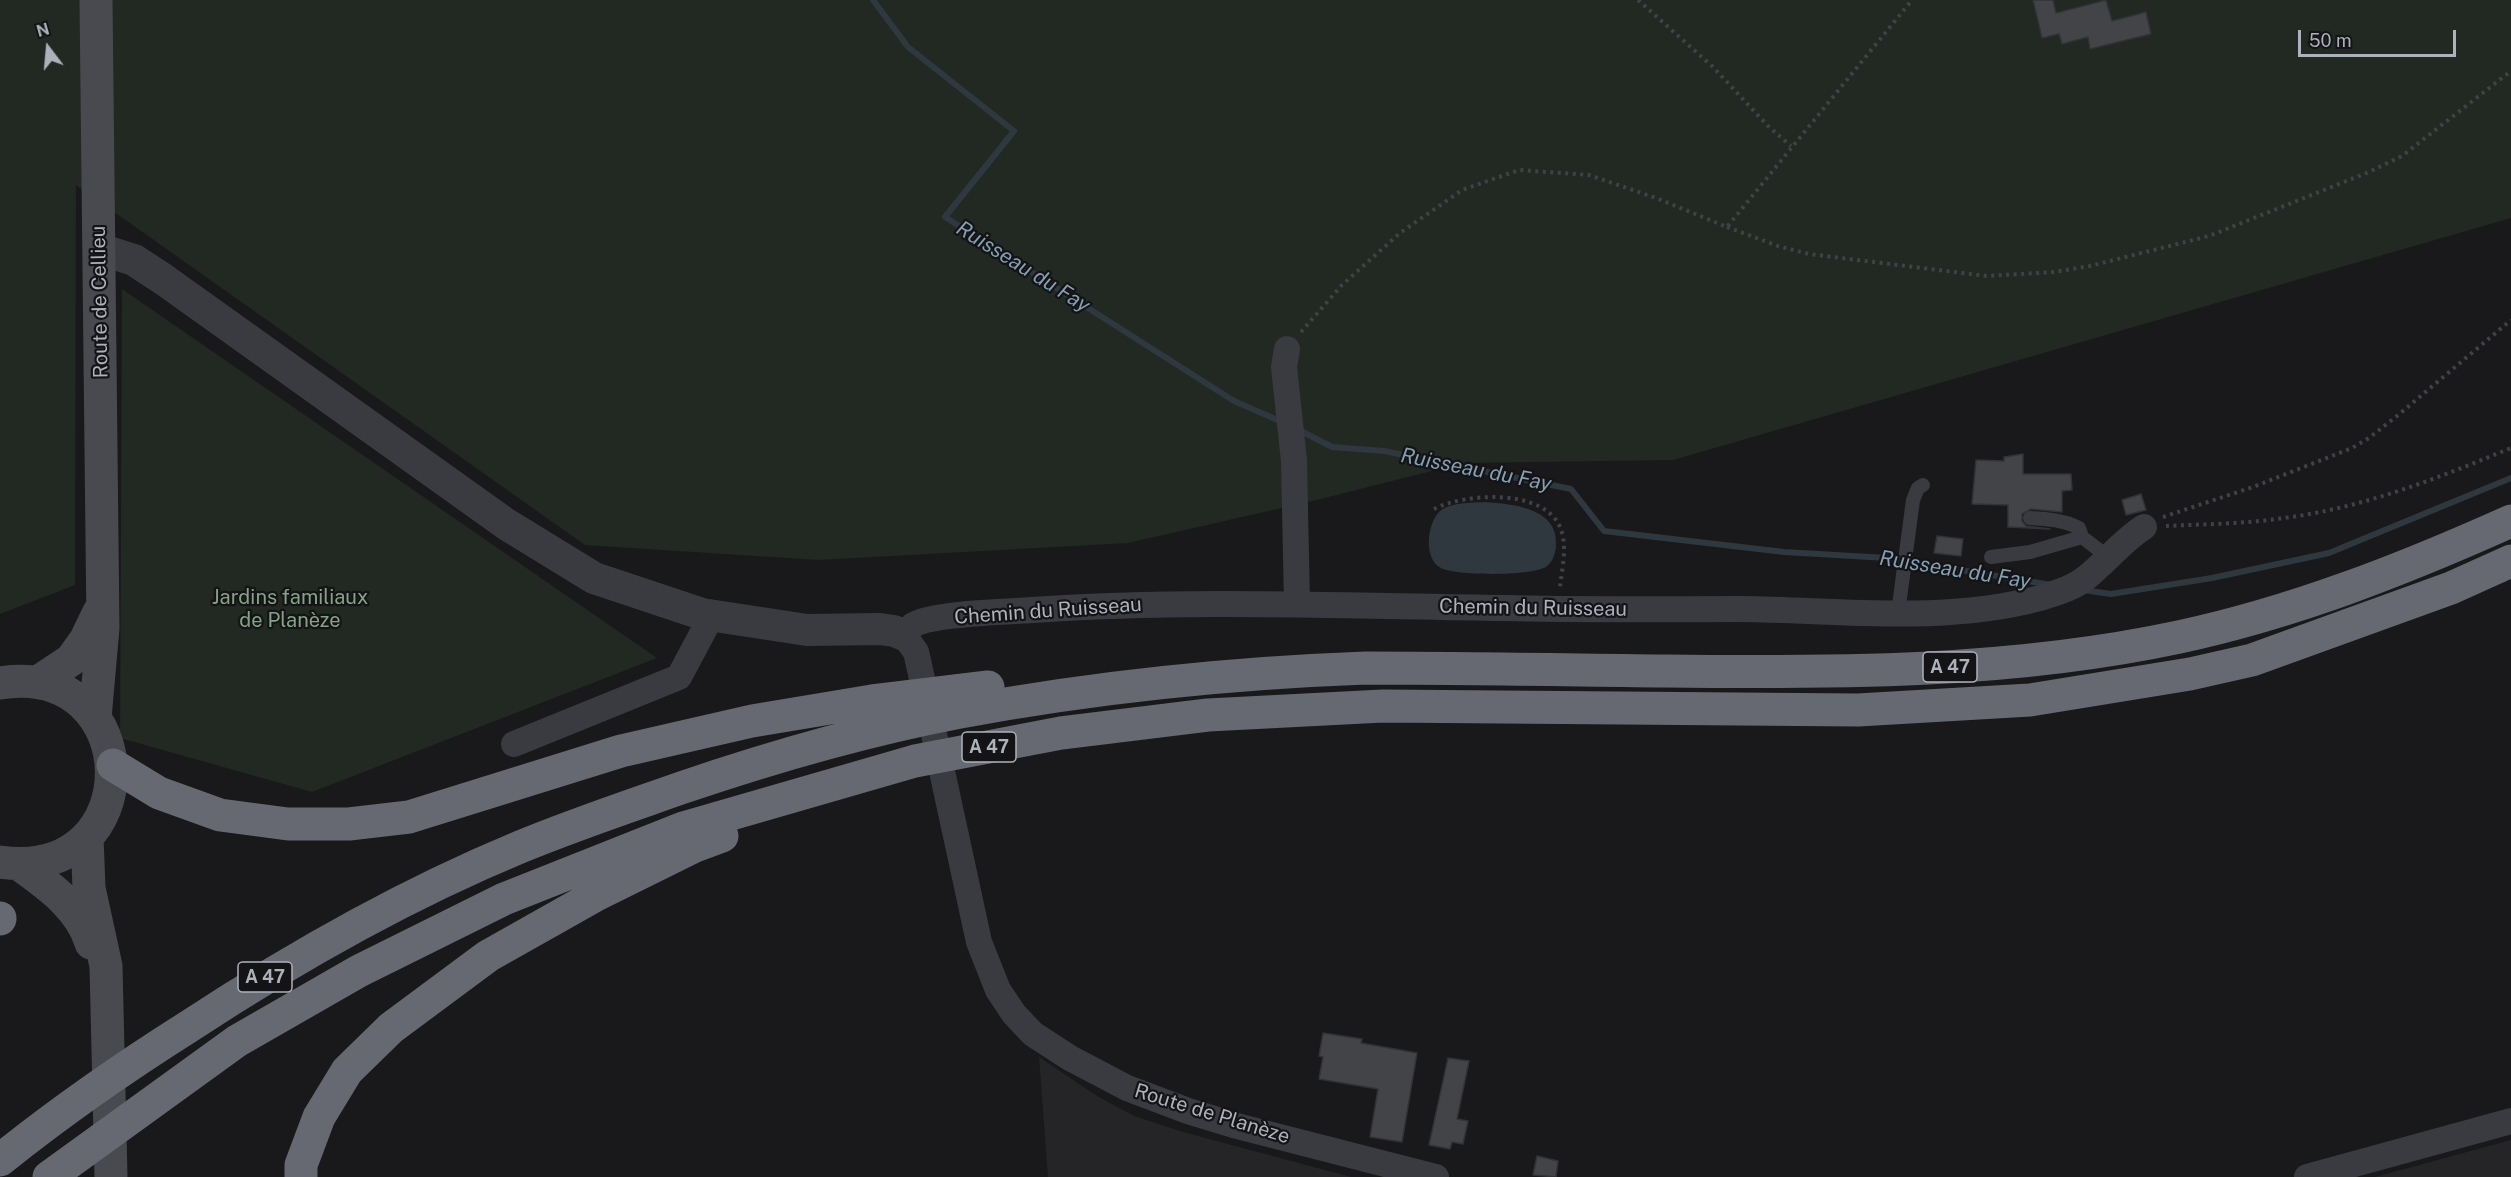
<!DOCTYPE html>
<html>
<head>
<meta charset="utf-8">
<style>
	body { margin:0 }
	#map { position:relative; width:2511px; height:1177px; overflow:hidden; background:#19191b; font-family:"Public Sans",sans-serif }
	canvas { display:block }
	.north { position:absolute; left:18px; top:18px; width:60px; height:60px; -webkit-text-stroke:4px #141416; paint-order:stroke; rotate:344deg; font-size:16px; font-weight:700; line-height:24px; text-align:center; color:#acb1ba }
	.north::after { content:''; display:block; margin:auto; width:21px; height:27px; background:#acb1ba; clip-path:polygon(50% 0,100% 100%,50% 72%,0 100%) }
	.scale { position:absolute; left:2298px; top:30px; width:158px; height:27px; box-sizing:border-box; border:3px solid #acb1ba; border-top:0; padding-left:8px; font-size:18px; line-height:21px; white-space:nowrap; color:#acb1ba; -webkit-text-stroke:4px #141416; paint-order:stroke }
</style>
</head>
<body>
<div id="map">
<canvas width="2511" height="1177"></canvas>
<div class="north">N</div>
<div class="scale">50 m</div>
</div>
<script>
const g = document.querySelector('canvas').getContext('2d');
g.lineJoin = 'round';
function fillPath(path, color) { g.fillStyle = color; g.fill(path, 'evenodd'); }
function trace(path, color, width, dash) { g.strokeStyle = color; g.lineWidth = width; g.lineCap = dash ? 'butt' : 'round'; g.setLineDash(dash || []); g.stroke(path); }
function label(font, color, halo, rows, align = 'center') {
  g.font = font + ' "Public Sans",sans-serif'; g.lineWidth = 4.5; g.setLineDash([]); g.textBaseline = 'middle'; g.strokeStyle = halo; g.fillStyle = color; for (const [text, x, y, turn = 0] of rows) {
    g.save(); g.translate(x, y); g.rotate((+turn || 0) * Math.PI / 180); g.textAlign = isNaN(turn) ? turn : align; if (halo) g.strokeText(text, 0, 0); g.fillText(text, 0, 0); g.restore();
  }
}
const built = new Path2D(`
	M1039,1057L1097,1096L1134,1116L1183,1132L1351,1177H1048Z
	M2511,1140V1177H2375Z`);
const green = new Path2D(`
	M0,0H2511V218L1673,460L1463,463L1321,499L1128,543L818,560L585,545L76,185L75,585L0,614Z
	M122,289L657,658L312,792L120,738Z`);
const water = new Path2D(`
	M1485,502C1513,504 1560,508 1556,547C1555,555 1552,563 1546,567C1531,576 1456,576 1441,568C1423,559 1427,523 1440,511C1451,502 1471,503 1485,502Z`);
const stream = new Path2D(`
	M873,0L908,47L1014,131L945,217L1234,401L1282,422
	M1299,430L1332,447L1384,451L1571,489L1604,531L1784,552L1887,558L2052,585
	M2083,590L2111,594L2212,578L2329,553L2511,478`);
const building = new Path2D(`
	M2033,0H2053L2056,13L2106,0L2112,21L2146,12L2151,34L2090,49L2088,37L2062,44L2059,34L2042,38Z
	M2023,454V474H2071L2072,490L2062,491V512L2031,509L2022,514V521L2026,526L2050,529L2008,527V505L1972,504L1976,460L2004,461V457Z
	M2141,494L2146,510L2126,515L2122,500Z
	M1937,536L1963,539L1961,556L1934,553Z
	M1323,1033L1362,1039L1361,1043L1417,1053L1402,1142L1370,1137L1378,1089L1319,1079L1323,1057L1319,1056Z
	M1448,1058L1469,1061L1457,1119L1468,1121L1463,1144L1452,1142L1450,1149L1429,1145Z
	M1537,1156L1558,1161L1556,1177L1533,1175Z`);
const path = new Path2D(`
	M1638,0L1712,66L1769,127L1791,146
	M1727,227L1778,246L1809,254L1987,276L2054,272L2090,266L2209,236L2369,172L2402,156L2511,71
	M1301,332L1341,286L1400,233L1462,190L1519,170L1589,175L1656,198L1727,227L1912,0
	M1434,509C1465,493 1543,488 1560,527C1568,546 1562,568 1560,587
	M2163,517L2253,487L2352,448L2369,438L2397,416L2511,320
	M2166,526C2205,524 2245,524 2284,518C2363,508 2438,478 2511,448`);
const service = new Path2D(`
	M2030,518C2047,519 2064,520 2079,528L2082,537L2108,557
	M1991,557L2030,552L2082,537
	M1898,613L1913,500L1918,488L1923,485`);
const minor = new Path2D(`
	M1287,349L1284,367L1294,461L1297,604
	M514,744L679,677L712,615
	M1436,1177L1237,1126L1188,1111L1127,1088L1070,1058L1033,1034L1014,1014L998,990L979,942L919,665L916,652L904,635C907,632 909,628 912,626C928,613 1009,612 1032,610C1189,599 1347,606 1505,608C1583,610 1662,609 1741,609C1840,610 1943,624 2040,598C2056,593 2074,588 2087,577C2107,561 2122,541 2144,527
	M2307,1177L2511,1121`);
const tertiary = new Path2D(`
	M99,249L134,260L163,279L506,524L594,578L702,614L807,630L880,629L894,631L904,635`);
const secondary = new Path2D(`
	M38,682L71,660L86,639L99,612
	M0,683C147,660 150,884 0,862
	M95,718L103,628L96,0
	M87,837L89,888L106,966L111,1177
	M20,865C48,885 81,908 91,943`);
const motorway = new Path2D(`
	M113,765L159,793L220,815L288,824H349L409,817L621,751L752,721L872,701L988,687
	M0,918V919
	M0,1160C60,1112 123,1068 188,1027C293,958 404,895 520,847C573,825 627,807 681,788C772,757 866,730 960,712C1095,687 1230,673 1366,668C1466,668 1565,670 1665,671C1837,673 2011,673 2179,637C2295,612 2404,569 2511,521
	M49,1177L237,1041L359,971L504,899L683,828L915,761L1061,733L1208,715L1383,706L1858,710L2030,700L2190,674L2252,660L2451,588L2511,561
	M301,1177V1165L319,1117L347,1071L391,1028L488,956L598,894L695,846L722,836`);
const shields = [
	[1950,667,54],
	[989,747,54],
	[265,977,54]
];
const shieldNames = [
	["A 47",1950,667],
	["A 47",989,747],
	["A 47",265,977]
];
const streetNames = [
	["Route de Cellieu",100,302,-91],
	["Chemin du Ruisseau",1533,608,1],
	["Chemin du Ruisseau",1048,611,-4],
	["Route de Planèze",1212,1114,17]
];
const parkNames = [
	["Jardins familiaux",290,598],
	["de Planèze",290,621]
];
const waterNames = [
	["Ruisseau du Fay",1023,267,32],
	["Ruisseau du Fay",1476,470,11],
	["Ruisseau du Fay",1955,570,9]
];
fillPath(built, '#252528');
fillPath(green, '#212922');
fillPath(water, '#2f383f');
trace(stream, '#2f383f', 6);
fillPath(building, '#434448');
trace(building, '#333337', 1.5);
trace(path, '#404247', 4, [3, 4.5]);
trace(service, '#3a3b40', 14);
trace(minor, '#3a3b40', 26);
trace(tertiary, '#3a3b40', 32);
trace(secondary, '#484a50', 33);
trace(motorway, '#666971', 33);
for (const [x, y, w] of shields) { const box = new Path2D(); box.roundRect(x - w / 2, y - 15, w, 30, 4.5); g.fillStyle = '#141416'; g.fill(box); trace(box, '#acb1ba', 1.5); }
label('bold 18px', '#acb1ba', null, shieldNames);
label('20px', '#acb1ba', '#141416', streetNames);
label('20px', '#84a485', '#141416', parkNames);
label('italic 21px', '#859fb3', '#141416', waterNames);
</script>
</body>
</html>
